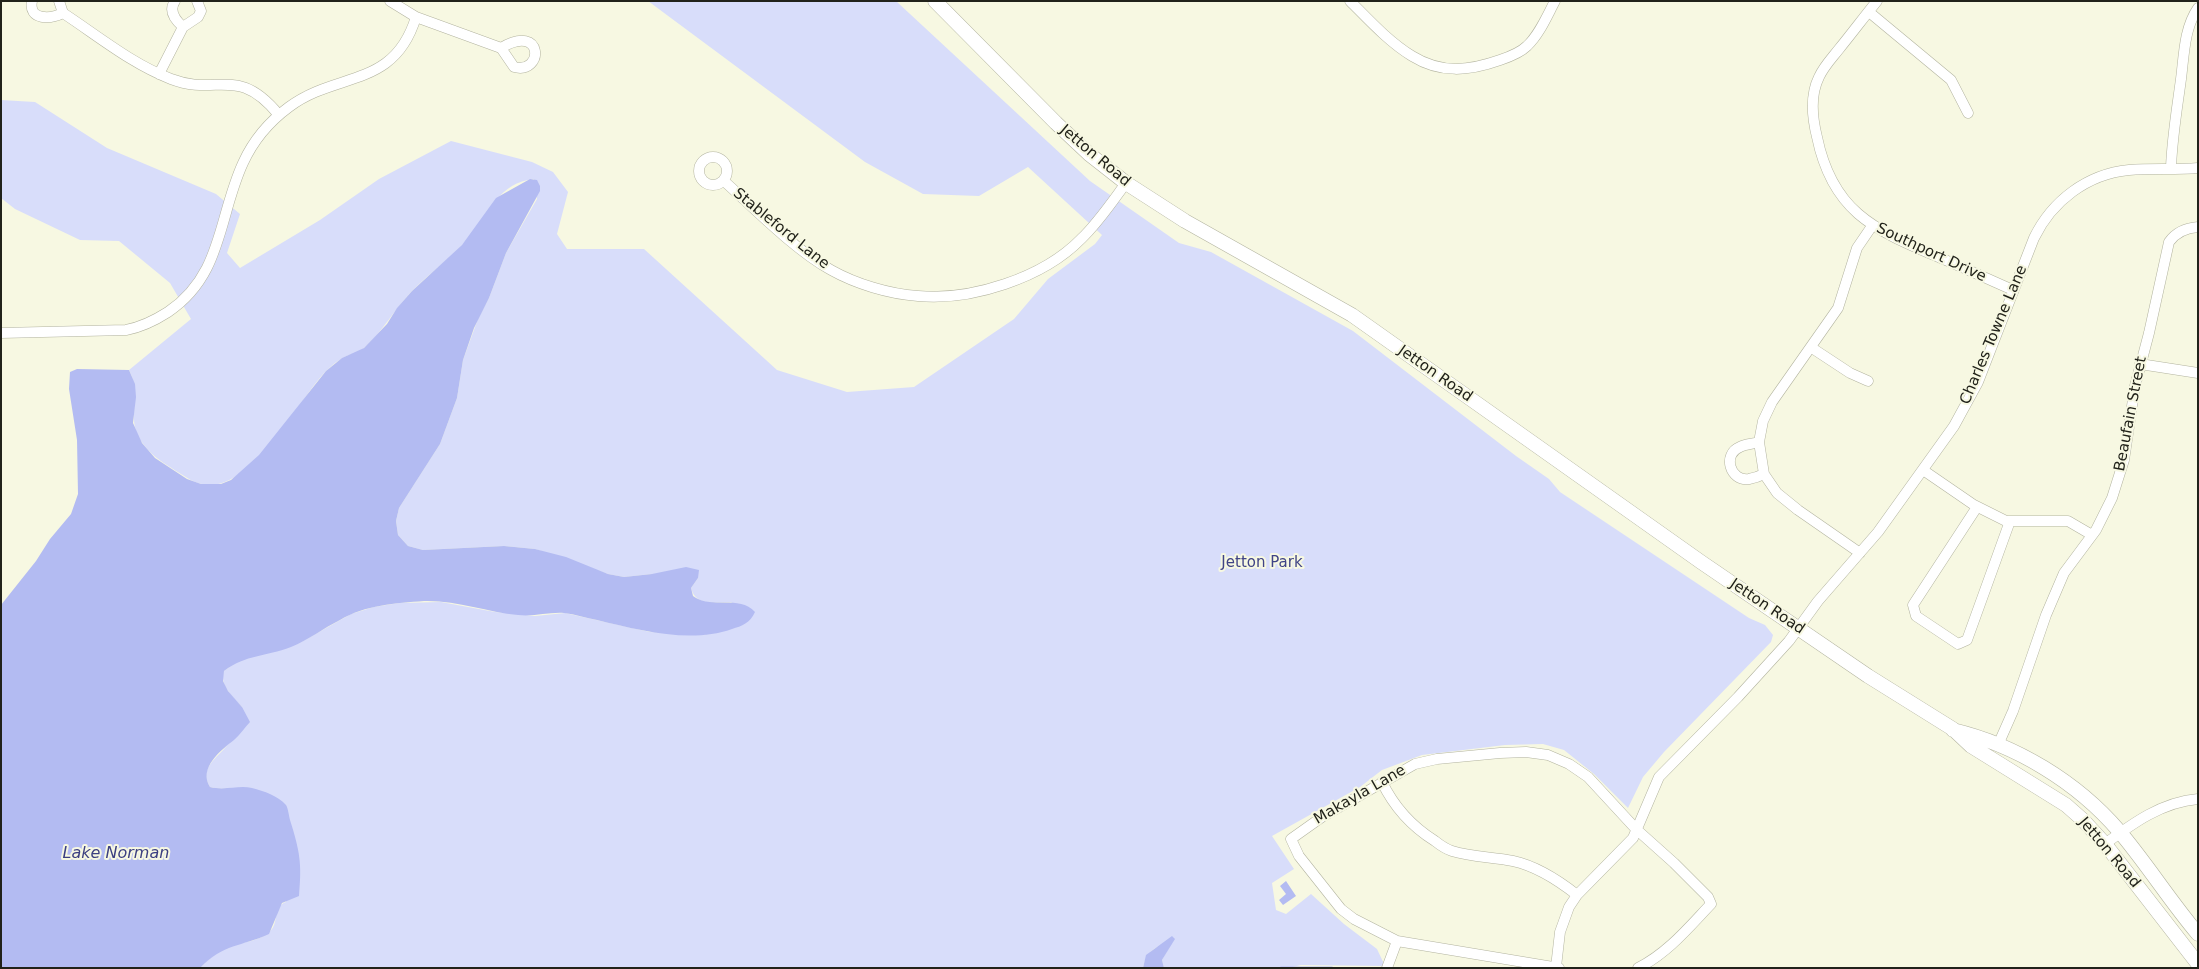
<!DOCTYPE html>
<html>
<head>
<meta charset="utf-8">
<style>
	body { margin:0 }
	#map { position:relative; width:2199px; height:969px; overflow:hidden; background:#f7f8e2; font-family:"DejaVu Sans",sans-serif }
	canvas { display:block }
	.frame { position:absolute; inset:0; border:2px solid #21221a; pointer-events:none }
</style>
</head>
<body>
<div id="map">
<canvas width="2199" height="969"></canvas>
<div class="frame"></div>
</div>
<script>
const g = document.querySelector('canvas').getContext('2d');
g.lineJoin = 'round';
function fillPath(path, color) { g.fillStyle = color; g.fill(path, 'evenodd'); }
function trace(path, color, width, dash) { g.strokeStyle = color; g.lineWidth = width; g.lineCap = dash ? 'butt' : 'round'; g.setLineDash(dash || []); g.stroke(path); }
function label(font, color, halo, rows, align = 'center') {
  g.font = font + ' "DejaVu Sans",sans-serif'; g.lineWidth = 4; g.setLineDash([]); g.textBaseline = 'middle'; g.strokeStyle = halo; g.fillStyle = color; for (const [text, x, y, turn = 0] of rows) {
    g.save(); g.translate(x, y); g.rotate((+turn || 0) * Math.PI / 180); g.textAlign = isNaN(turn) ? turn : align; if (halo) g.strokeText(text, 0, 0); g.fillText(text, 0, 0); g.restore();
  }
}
const green = new Path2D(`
	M648,1H896L1090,181L1179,243L1211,252L1353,331L1516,456L1549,479L1560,492L1749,618L1765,625L1773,635L1771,642L1664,752L1643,777L1628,808L1594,774L1564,750L1543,744L1505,745L1422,755L1382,770L1360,787L1272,836L1294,869L1272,883L1276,910L1286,914L1311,894L1344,924L1377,949L1385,966L1301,965L1288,968H1164L1162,960L1174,939C1157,948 1148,947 1143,968H200C209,959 217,951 229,947C244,941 261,942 272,929C278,921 274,906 286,902L282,804C272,794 252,787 238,788C227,788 221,790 210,787C197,766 222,756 230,741C236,731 238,718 242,707C233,697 219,685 224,671L236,662L250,656L263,654L303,641L351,614L374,607L399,603L441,602L495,612L535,616L565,613L650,632L705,635L732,602C716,602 696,607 691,588L698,578L652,574L624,577L608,574L535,549L504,546L423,550L408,546L398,535L396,521L399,508L440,444L457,398L463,360L478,319L489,298L506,253L537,199L534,179C499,183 490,211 471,235C454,257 430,272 411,292C394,310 383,331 365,347C359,353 349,354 341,359C333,364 325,371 319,379C294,409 251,488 207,485C195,484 186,477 176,471C164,463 153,457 144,445C123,419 144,400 129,370L191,319L170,283L119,241L80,240L15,209L1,198V100L35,102L107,148L216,194L240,214L227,253L240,268L320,220L379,179L451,141L532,162L553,172L568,192L557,234L567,249H644L777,370L847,392L914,387L1014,319L1048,279L1095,244L1102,235L1028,167L979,196L923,194L865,162Z`);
const water = new Path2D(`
	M530,179L537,180L540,186V191L506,253L489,298L474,328L463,360L457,398L440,444L399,508L396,521L398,535L408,546L423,550L504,546L535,549L566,557L608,574L624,577L652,574L686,567L699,570L698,578L691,588L693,596C711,610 739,594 755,612C750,623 742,626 732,629C690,644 639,630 597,620C586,618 575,614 564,613C548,612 534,617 518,615C487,612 456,600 424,601C396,603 365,605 340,620C324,628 308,640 291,647C265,657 247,654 224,671L223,681L228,691L242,707L250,722C245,727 240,735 234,740C221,750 198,768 210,787C225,791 238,785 252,788C264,791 278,796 286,805C288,808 289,816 290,820C300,852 302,863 299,896L282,903L269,934C241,947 224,943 200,968H1V605L36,561L50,539L71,514L78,494L77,440L69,389L70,372L77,369L129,370L135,384L136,397L133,423L142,443L155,458L187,479L201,484H221L231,480L259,455L326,371L342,358L364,348L387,324L397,308L412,291L462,245L496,198Z
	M1286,881L1296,896L1283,905L1279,900L1286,894L1280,886Z
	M1172,936L1175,939L1162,960L1164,968H1143L1146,955Z`);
const stream = new Path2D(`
	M1281,968H1332`);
const street = new Path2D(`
	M32,1C28,21 51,19 63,13
	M59,1L63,13C98,36 132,64 171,79C218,97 237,64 279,115
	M175,1C168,11 175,20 183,27
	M390,1L416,17L501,48L514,67C544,75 544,22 501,48
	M1350,1C1369,20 1389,42 1412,56C1441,74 1469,71 1500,60C1509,57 1520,53 1527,46C1539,35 1547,16 1555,1
	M1877,1C1864,17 1852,33 1839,49C1832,58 1824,66 1819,77C1810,95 1812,117 1817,137C1832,210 1872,229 1936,256C1962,267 1988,279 2013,290
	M1869,12L1951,80L1968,113
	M159,74L183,27L198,17L201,11L197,1
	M699 171a14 14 0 1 1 28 0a14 14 0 1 1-28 0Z
	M2171,168C2172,138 2177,109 2181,79C2184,56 2184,28 2198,8
	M724,181C755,209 795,250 831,270C856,284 889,294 918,296C971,301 1043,278 1081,239C1098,223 1112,202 1126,183
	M1,333L126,330C142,327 154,321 168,312C223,275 218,217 243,163C253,141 270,121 289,107C337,71 394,89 416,17
	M1812,348L1850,373L1868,381
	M2140,364L2198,373
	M1759,442C1753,444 1745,444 1740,447C1722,454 1730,482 1749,479C1754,478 1760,476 1764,474
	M1923,470L1974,505L2006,521H2068L2092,535
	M1977,507L1913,605L1916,616L1958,644L1967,640L2010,521
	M1860,553L1798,510L1777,493L1764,474L1759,442L1763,421L1772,402L1838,308L1857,248L1872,226
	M1998,745L2013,711L2046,615L2064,573L2096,530L2112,498L2124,460L2135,386L2149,333L2169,242C2176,232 2185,228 2198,227
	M1382,782C1394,807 1411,826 1435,841C1440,845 1446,849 1452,851C1471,857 1493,857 1513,861C1536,866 1558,880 1577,895
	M2105,844C2133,823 2162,802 2198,799
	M1556,967L1560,932L1569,907L1577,895L1633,838L1659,777L1738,697L1789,641L1818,601L1878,532L1954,426L1978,382L2034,238C2052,201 2087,174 2129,170C2152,168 2175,170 2198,168
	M1387,968L1397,941
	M1559,968L1397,941L1354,919L1341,909L1299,856L1291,839L1322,817L1415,764L1437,759L1500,753L1526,752L1548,755L1569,764L1588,777L1636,829L1674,863L1708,897L1711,904C1689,927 1668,953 1638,968`);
const secondary = new Path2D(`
	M935,1L1056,123L1089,154L1126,183L1185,221L1352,315L1701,562L1868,676L1953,729L1971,746L2066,805L2083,820L2105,844L2198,964
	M1953,730C2016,745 2077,782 2119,831C2147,864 2170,901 2198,934`);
const streetNames = [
	["Jetton Road",1095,156,40],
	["Stableford Lane",781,229,39],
	["Southport Drive",1931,253,25],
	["Charles Towne Lane",1994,335,-67],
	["Jetton Road",1435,374,35],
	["Beaufain Street",2131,414,-79],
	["Jetton Road",1767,607,34],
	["Makayla Lane",1360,795,-30],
	["Jetton Road",2109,853,50]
];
const parkNames = [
	["Jetton Park",1262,563]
];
const waterNames = [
	["Lake Norman",116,854]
];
fillPath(green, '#d8ddfa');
fillPath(water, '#b3bbf2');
trace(stream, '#b3bbf2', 3);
trace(street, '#b2b39f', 11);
trace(secondary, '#b2b39f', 15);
trace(street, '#fff', 10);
trace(secondary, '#fff', 14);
label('15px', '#21221a', '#f7f8e2', streetNames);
label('15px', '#404486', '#f7f8e2', parkNames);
label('italic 16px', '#3b3f81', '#f7f8e2', waterNames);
</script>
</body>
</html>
